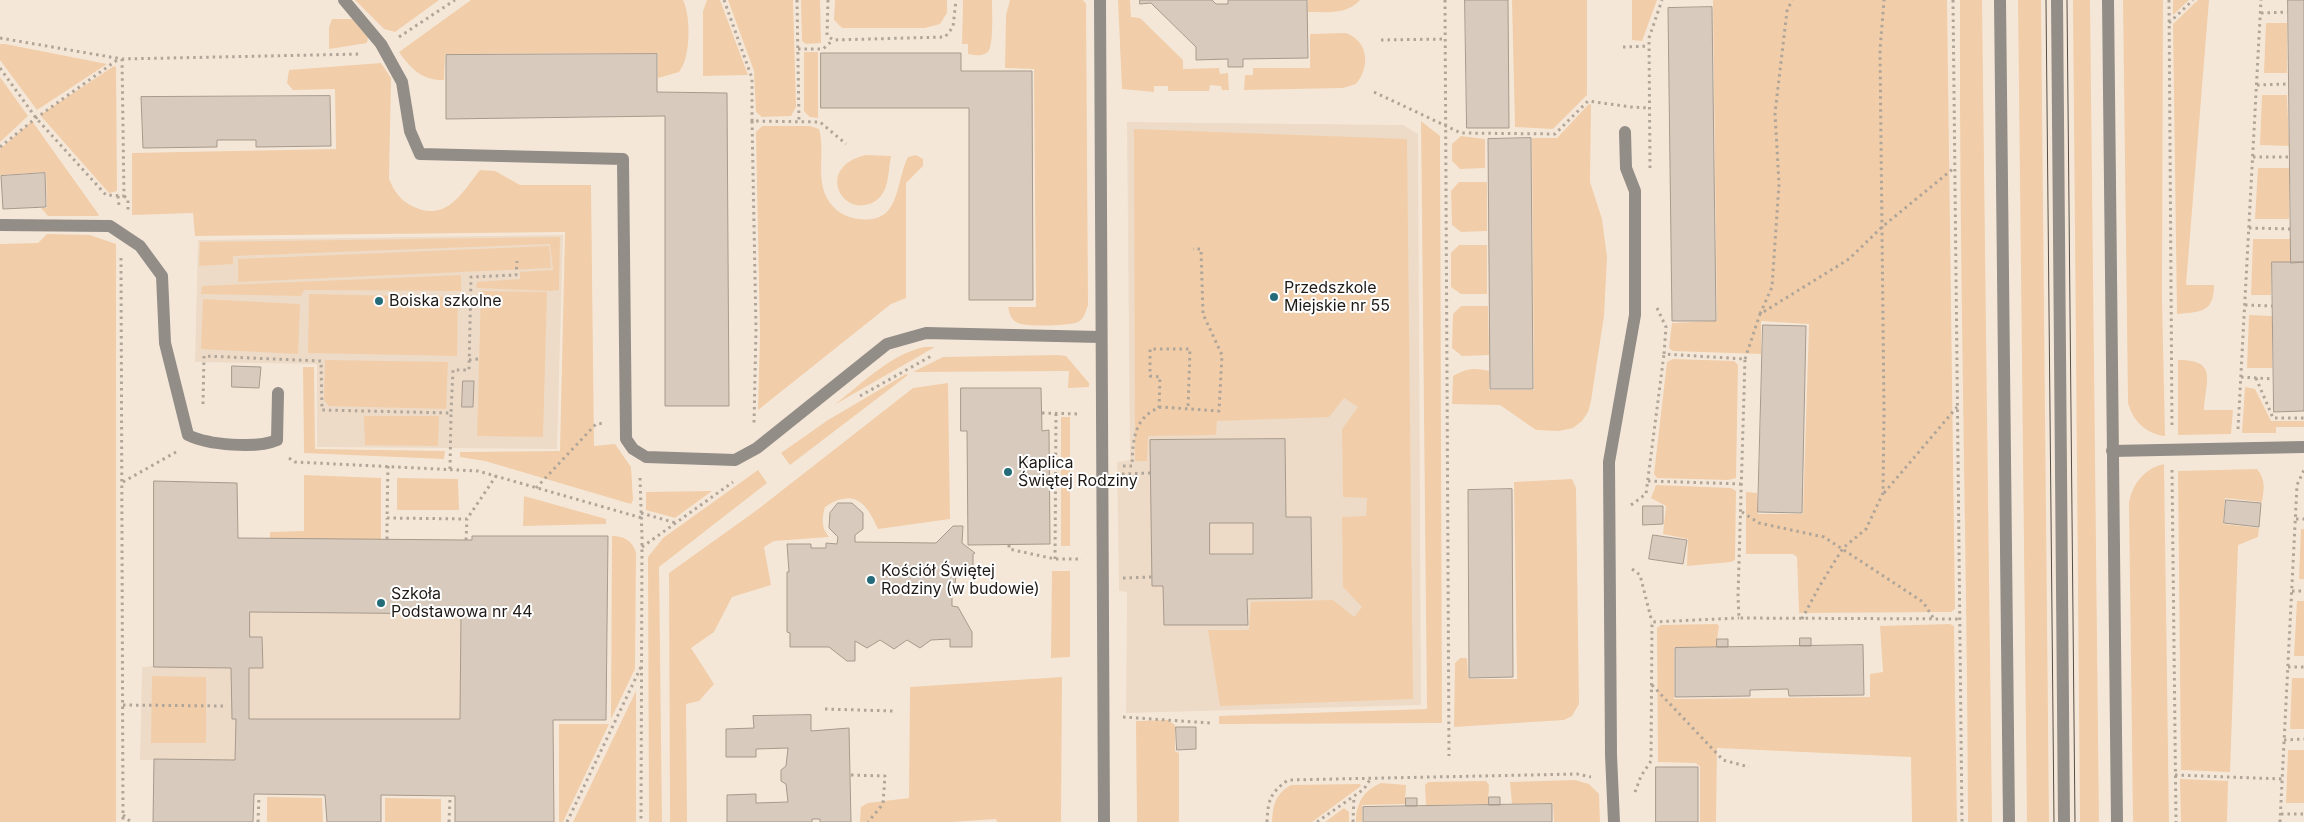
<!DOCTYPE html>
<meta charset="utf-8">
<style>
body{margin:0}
canvas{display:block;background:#f5e7d8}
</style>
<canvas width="2304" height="822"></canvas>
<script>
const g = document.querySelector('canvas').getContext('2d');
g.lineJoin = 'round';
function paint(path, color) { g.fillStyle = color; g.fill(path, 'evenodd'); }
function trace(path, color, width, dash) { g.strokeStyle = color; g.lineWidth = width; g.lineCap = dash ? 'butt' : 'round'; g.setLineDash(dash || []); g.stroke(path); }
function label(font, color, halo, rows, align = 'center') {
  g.font = font + ' Inter,sans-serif'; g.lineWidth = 4; g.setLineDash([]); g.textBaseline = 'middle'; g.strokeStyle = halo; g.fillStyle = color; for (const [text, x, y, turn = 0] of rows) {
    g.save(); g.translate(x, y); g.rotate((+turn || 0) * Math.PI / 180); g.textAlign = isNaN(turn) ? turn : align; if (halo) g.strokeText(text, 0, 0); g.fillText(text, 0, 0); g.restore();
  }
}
paint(new Path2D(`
 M1127,122l276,3 15,9 3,571 -295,8 1,-121 -8,-1 -2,-129 13,-2z
 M563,235l-6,214 -240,-2v-83l-122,-2 3,-122z
 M154,481l83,2 1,55 228,2 6,-1v-3h136l-2,184h-53l1,102h-99v-26l-74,-1v27h-54l-2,-27 -71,-1 -101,28 1,-62h-14l2,-93 12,-1z`), '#eedbc7');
paint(new Path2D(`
 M355,0h84l-44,32 -11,-3z
 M471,0h212c8,16 8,58 -4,72l-21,6v-25l-213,1 -1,26c-21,1 -33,-11 -45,-28z
 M707,0h13l28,75 -45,1v-65z
 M728,0h65l3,107 -5,9 -29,1 -6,-5 -2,-41z
 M801,0h19l1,43 -15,1 -4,-3z
 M835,0h112v13l-7,11 -15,4h-83l-8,-8z
 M963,0h29c0,10 2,45 -4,52 -6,5 -13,3 -20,2v-10h-6z
 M1010,0h73l3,4 2,301c-2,6 -4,14 -10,17 -7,4 -52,5 -60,1 -7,-3 -8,-8 -10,-16h28l-2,-238 -29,-1 1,-53z
 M1118,0h12l1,17 9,1 43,42v9l36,-1 1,6 8,-1 1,17h-7l-1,-4 -11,-1 -1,6h-41v-5h-14v6l-32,-3z
 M1308,0h52c-13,15 -34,12 -52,12z
 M1512,0h75v95l-34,34 -38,-2z
 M1632,0h25l-15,41 -10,-1z
 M1713,0h234l8,609 -4,3 -152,1 -2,-56 -4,-3h-47v-62l11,1 1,21h45l6,-190 -48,-3v33l-88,-3 -4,-3 3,-25 45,-2z
 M1960,0h22l10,822h-24c-1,-274 -9,-548 -8,-822z
 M2018,0h23l8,822h-22z
 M2073,0h17l9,822h-19z
 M2123,0h40l-1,298 3,138c-19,-2 -32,-15 -37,-33z
 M2173,0h16l-16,15z
 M2198,0h11l-23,285h28c0,28 -14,27 -37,29l-4,-290z
 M332,19h21l15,19 -1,5 -38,6v-22z
 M2266,23h21v50h-23z
 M1346,33c22,8 25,33 10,51l-13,4 -99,2 1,-15h8v-7h57v-34z
 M0,44h5l102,20 -70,46 -37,-50z
 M804,52h14v66l-8,-1 -6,-6z
 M381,63l10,15 -2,101c5,12 11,21 23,27 34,17 49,-12 68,-36l15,1 25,14h71l3,261 21,-2 16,23 2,33 -2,4 -146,-43 -25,-4v-5l100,-1 5,-219 -370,4 -2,-23 -61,2v-62l204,-4 -1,-60 -42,1 -6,-7 2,-13z
 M114,66l2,1 1,124 -8,2 -69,-78z
 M0,77l28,39 -28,26z
 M2262,95h25l2,51 -29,-1z
 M1591,104l-1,78 12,37 5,38 -3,59 -13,85 -3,11 -6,9 -9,7 -14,3 -23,-1 -36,-25 -48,-1 1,-28c12,-7 21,-9 36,-5v19h45l-2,-252h25l31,-33z
 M32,121l67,94 -1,1h-50l-7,-8h6l-1,-36 -46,3v-26z
 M1421,121l19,15 2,587 -223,1v-8l208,-7z
 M762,126h48l9,3c6,21 -2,44 6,65 5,12 15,21 28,24 49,10 41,-33 55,-61l8,-2 7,4v7l-17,17v115l-15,6 -133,106 2,-75 -4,-203z
 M1134,129l273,10 6,560 -193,7 -12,-76h41l2,-28 82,-2 21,17 8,-10 -19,-20 -1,-70 24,-1 1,-18 -24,-1 -1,-68 16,-22 -14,-9 -15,19 -112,4 -1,14 -68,1 -1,25h-12z
 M1461,136l24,3v29l-25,1 -8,-8v-17z
 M866,155l25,1c-2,10 -2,21 -5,30 -2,8 -8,14 -14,17 -32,14 -56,-37 -6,-48z
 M2258,168h31v51h-34z
 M1459,182h28v49l-26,1 -9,-7 -1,-34z
 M47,234l43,1 26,9v578h-116v-578l38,-1z
 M560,237l-1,53 -9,1 -74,-3 1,-6 43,-3v-7l33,-2 -3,-26 -317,12v8l-34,2 1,-24z
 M2253,239h37v23h-19v33h-20z
 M1459,245h28v49h-26l-10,-7v-34z
 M549,246l2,22 -313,14v-23z
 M461,275v16l-157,-1 -3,6 -100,-2 1,-8z
 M481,291l66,1 -4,145 -66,-1z
 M309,294l149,3 -1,59 -149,-3z
 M203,299l97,5 -2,50 -97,-5z
 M1461,306h27l1,49 -27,1 -10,-8 1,-34z
 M2249,315l23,1v52h-25z
 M924,347h11l-101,58c28,-21 55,-50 90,-58z
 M1058,355l8,1 23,27v4l-21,1 1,-17 -156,1 30,-15z
 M1673,359l61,2 4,4 -2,113 -8,2 -71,-2 -3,-4 13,-112z
 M325,360l123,2 -2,47 -117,-3 -5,-6z
 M2178,360c40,0 28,19 26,50h29l-2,24 -53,1z
 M303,367h11l1,82 130,2 -1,8 -140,-6z
 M906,374l2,1 -118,90 -9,-12 47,-33z
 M948,383l2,136 -72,10c-12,-27 -24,-41 -53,-22 -3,11 -4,21 4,30l-55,4 -10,6 7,38 -39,12 -18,35 -23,16 23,36 -15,17 -13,3 1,118h-17l-1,-249 88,-63 156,-122z
 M2245,387l10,2 16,32h33v6h-28v6h-34z
 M364,416h75l-1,30 -73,-1z
 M1061,417h9v129h-9z
 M2164,464l5,358h-36l-4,-319c3,-19 16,-35 35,-39z
 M2257,469c9,11 7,20 5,33l-37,-4 -2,26 36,4 -1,9 -20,8 -8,227 -49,-2 -3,-299z
 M758,470l9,13 -108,84 3,255h-13l-1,-265 15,-19z
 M304,475l77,3v61h-111v-7l34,-1z
 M397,478l61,1 1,31h-62z
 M1572,479l4,9 3,216 -7,12 -8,4 -110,7 1,-64 5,-5h7l1,21h49l-3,-197z
 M1656,485l75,3 5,3 -1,69 -4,2 -44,4 1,-27 -25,-5 3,-28 -15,-8z
 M712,491l-37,27 -29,-8v-18z
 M524,496l82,23v5l-83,2z
 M2301,529h3v50h-5z
 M612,536c12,0 21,5 24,17l-1,116 -24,50z
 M1052,571h18v86l-19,1z
 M2297,601h7v55h-10z
 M1717,624l2,2 -3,21h-42v52l196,-2v-23l13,-2 -3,-46 70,-2 4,2 3,196h-45l-1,-65 -194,-9 -1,74h-16v-55l-4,-4 -38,-1 -1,-134 4,-3z
 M152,676l54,1v66h-55z
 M1062,677l-1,145h-64l-1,-3 -44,3h-92l1,-15 7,-4 41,-5 1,-111z
 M2292,678h12v51h-14z
 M636,691v131h-63z
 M1168,720l7,5v26l4,2v69h-42l-1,-101z
 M559,724h50l-46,98h-4z
 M2288,750h16v53h-18z
 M2180,779l48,2 -1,41h-46z
 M1575,780l14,4 10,10 1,28h-46l-1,-19 -41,1 -2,-22z
 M1486,781l3,4 -1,19 -62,1 -1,-20 3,-3z
 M1381,783l25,2 -1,19 -43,1v17h-6c0,-19 7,-31 25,-39z
 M1360,784l1,2 -49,36h-40c1,-17 3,-28 19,-37z
 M267,797l55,1 1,24h-56z
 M385,798l56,1v23h-56z
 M1344,808l5,4v10h-24z`), '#f1cea9');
const building = new Path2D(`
 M1140,0h72l4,4h12v-4h79l1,58 -65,1v8h-15v-8l-32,1v-13l-45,-44 -11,1z
 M1465,0h43l1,128h-42z
 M2288,0h16v262l-13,1z
 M1712,7l4,314h-44l-4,-313z
 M821,53h140v18h71l1,229h-64v-192h-148z
 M657,54v38l70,1 2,313h-64v-290l-219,3v-64z
 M330,96l1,50 -75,1v-7h-39v7l-74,1 -2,-51z
 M1531,138l2,251h-43l-2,-250z
 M45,173l1,34 -43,2 -2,-33z
 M2272,262h32v149l-30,1z
 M1763,325l43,1 -4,187 -44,-1z
 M232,366l29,1 -2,21 -27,-1z
 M463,381h11l-1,26h-11z
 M961,388h80l1,43 7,-1 1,114 -82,1 -1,-114h-6z
 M1285,439l1,78h25l1,81 -65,1 1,26h-84l-1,-39h-11l-2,-146zM1210,523h43v31h-43z
 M154,481l83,2 1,55 228,2h6v-4h136l-2,184h-53l1,102h-99v-26l-74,-1v27h-54l-2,-27 -71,-1 -1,28h-100l1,-63 81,1 1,-41h-4l-1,-51 -77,-1zM250,612l211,2 -1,105h-211v-51h14l-1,-31h-12z
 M1512,489l1,188 -44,1 -1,-188z
 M2226,500l35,3 -2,24 -35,-4z
 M838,503h14l11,10v16l-8,6v7l81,1 17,-17h10l-1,17 13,10 -2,1v13l-8,9h-9l-1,7 -3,1v22l6,1 14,25v15h-22v-8l-19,1 -11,8 -13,-8 -13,9 -14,-9 -13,8 -12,-7v20h-8l-18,-14h-39v-14l-3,-1v-60h2l-2,-28h24v4h15v-5l11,1 1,-7 -9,-9 1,-15z
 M1643,506h20v18l-20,1z
 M1653,535l34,5 -4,24 -34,-5z
 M1800,638h11v8h-11z
 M1717,639h11v8h-11z
 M1863,645l1,50 -75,1 -1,-7 -38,1v6l-75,1v-49z
 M811,715v16l38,-3 2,94h-31v-3h-8v3h-85v-27l29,-1v9l32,-1 -2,-18 -5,-3v-11l5,-4 2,-18 -32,1v8h-30v-28l28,-1 -1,-12z
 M1176,727h20v22l-19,1z
 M1656,767h42v55h-42z
 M1489,797h11v8h-11z
 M1406,798h11v8h-11z
 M1552,804v18h-189v-15z`);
paint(building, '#d8cabc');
trace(building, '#a79a8c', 1);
trace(new Path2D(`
 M724,0l28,78v43l68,1 26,22
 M797,0l2,122
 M828,0l-1,35 6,5 112,-3 8,-10 3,-27
 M1445,0l4,756
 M1953,0l9,822
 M2169,0l3,429
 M2261,13l27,-1
 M2169,23l24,-23
 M399,37l56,-37
 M0,38l122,21 240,-5
 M1381,40l64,-1
 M1623,47l26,-1
 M798,49h25l10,-9
 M0,68l36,50 70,77 18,1 -2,-137
 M2257,85l31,-1
 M1374,92l87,41 94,1 33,-33 43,6 18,1
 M752,121l4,208 -2,94
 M0,147l36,-29 84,-60
 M2253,157h37
 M1650,168l-1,-130 13,-38
 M118,196l1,10
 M124,196l4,3v14
 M2249,228l42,1
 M121,258l2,564
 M2245,305l27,1
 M1657,308l9,19 -2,27 81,5 -7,237 1,22 221,1
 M1760,314l12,-27 7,-103 -4,-71 12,-102 5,-11
 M1745,359l15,-45 89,-55 33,-32 72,-59
 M469,360l10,-1
 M2241,377l32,2
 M2256,378l17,40h31
 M860,396l73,-41
 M203,404l1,-48 117,5 1,49 129,3 2,-43h16l2,-93 45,-2 1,-14
 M1159,408l1,-31 -10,-1v-27h40l-2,60
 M1042,413l39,1
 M2238,429l23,-429
 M289,458l6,4 183,9 164,47
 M388,466l-1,52 80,1 29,-43
 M1123,466h9c1,-25 1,-49 29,-59l58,4 3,-56 -19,-41 -2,-65h-8
 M450,469l1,-56
 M2172,470l4,352
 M1122,474l29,-1
 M640,478l2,59 -1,285
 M1648,481l94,3
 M123,482l53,-30
 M536,488l60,-64 9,-1
 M1884,493l73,-86
 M1631,505l15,-11 18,-140
 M1742,512l17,11 65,14 99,65 11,17
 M641,513l35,10
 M2296,519h8
 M387,539v-21
 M466,540l1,-21
 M1009,545v4l46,10h27
 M642,547l91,-65
 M1055,559l1,-146
 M1632,569l8,6 12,47
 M1123,578l29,-1
 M2292,591h12
 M1802,619l17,-32 24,-39 23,-19 17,-36 1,-82 -4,-361 4,-50
 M2288,667h16
 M1652,685l71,75 26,7
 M123,705l103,1
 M825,709l68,2
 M1123,717l87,6
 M2284,740l20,-1
 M851,775l34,1 -2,28 -15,18
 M2175,775l108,4
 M1635,792l6,-16 10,-15 1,-139 87,-4
 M2281,814h23
 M123,815l8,7
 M258,822l1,-26
 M449,822l1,-24
 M567,822l74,-155
 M1267,822c1,-22 3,-29 21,-42l289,-6 14,3
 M1317,822l47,-33 7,-11
 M1353,822l1,-26
 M2280,822l17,-337 7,-15`), '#b0a599', 3, [2.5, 4]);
trace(new Path2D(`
 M2057,0l7,822
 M0,225l110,1 30,20 22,30 3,67 23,92c20,10 69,14 89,5l1,-47
 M2112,451l192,-4`), '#938d88', 12);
trace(new Path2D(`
 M344,0l37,44 21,38 8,49 10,23 203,5 3,280 7,10 13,8 89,3 22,-12 130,-104 39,-11 174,4
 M1100,0l4,822
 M1614,822l-3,-67 -2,-293 26,-147v-124l-9,-23 -1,-36`), '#938d88', 12);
trace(new Path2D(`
 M2000,0l9,822
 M2108,0l9,822`), '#938d88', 12);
trace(new Path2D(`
 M2046,0l8,822
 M2067,0l8,822`), '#564f47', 1);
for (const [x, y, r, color] of [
 [1274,297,5,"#246c79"],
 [379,301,5,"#246c79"],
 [1008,472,5,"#246c79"],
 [871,580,5,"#246c79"],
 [381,603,5,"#246c79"]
]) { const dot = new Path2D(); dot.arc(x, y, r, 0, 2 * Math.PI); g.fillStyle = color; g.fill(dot); trace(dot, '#fff', 2); }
label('16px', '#1f1a15', '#fff', [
 ["Przedszkole",1284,288],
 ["Miejskie nr 55",1284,306],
 ["Boiska szkolne",389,301],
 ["Kaplica",1018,463],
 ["Świętej Rodziny",1018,481],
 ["Kościół Świętej",881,571],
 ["Rodziny (w budowie)",881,589],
 ["Szkoła",391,594],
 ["Podstawowa nr 44",391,612]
], 'left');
</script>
